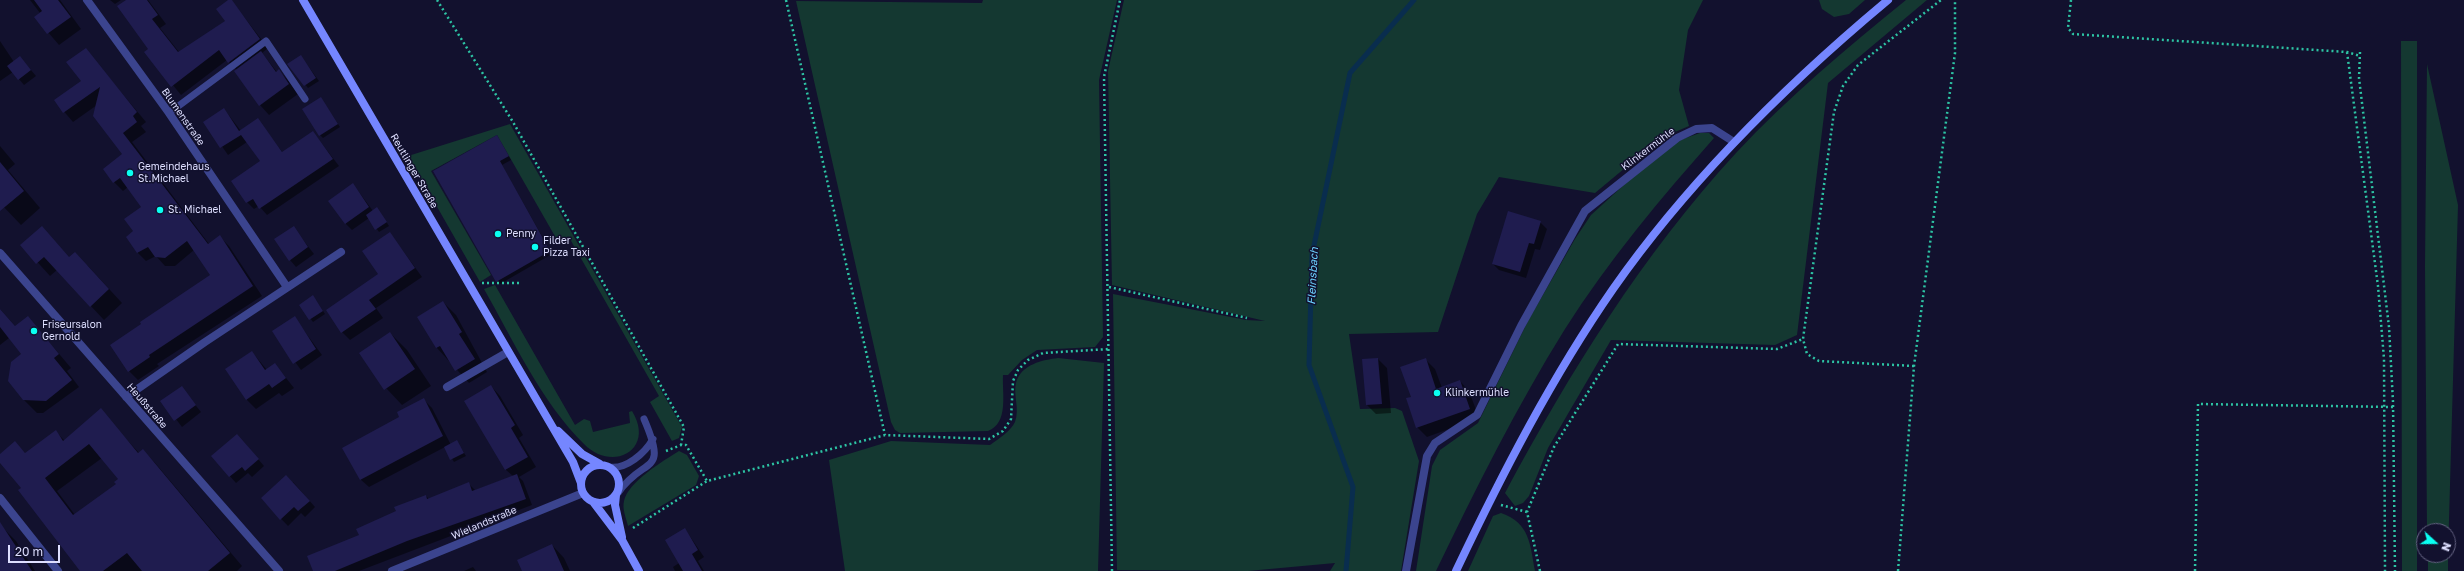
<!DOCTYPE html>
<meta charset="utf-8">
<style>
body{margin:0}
#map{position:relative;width:2464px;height:571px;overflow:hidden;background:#12112e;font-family:"Golos Text",sans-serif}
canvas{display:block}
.north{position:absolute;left:2416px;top:523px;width:40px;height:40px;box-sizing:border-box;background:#12112e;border:1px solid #646382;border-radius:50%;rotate:111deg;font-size:11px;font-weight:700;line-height:16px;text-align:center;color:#dedfff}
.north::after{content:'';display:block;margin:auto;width:14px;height:18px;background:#0afff2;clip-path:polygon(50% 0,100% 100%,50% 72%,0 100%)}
.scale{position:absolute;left:8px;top:545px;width:52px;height:18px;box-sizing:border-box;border:2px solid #dedfff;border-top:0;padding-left:5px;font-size:12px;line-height:14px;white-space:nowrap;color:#dedfff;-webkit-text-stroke:3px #12112e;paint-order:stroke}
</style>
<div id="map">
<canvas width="2464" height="571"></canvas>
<div class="north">N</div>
<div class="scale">20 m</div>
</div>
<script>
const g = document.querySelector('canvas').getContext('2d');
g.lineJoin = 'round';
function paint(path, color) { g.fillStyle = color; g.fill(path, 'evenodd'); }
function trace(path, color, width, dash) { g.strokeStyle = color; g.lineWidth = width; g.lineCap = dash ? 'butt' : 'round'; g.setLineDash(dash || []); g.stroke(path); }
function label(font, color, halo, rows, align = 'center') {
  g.font = font + ' "Golos Text",sans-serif'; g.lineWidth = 3; g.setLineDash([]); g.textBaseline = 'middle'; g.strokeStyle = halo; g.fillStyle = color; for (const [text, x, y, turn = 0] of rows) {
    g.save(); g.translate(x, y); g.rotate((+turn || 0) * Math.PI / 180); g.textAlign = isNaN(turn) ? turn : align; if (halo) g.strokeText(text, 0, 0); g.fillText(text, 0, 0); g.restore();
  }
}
paint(new Path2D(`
 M983,0h134l-18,80 4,257 -8,10 -58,3 -15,10 -14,15h-5c-1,19 6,48 -15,56l-88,2 -5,-3 -4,-8 -95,-421 186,2z
 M1124,0h579l-15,30 -9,60 10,36 -28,12 -66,55 -96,-16 -22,37 -39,118 -89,2 11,75 35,-1 7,3 17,50 -18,110h-71l5,-8 -87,8 -131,-1 -4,-276 133,26 19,1 -153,-36 -4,-214z
 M1819,0h46l-16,14 -15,3 -12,-8z
 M1906,0h21l-99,83 -31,252 -22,10 -164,-5 -63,108 -19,48 -6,7 -8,3 -10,-13c65,-121 137,-238 231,-340 52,-56 111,-105 170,-153z
 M2401,41h16v530h-15z
 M2427,64l31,141 -10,350v-24h-21l-2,-265z
 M510,124l172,303 -3,11 -7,3 -22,-39 9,-6 -89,-157 -10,6 -63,-110 -66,36 60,104 -11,7 -72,-126z
 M1700,133h9l5,5c-53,60 -106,123 -149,191 -48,77 -89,159 -129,242h-20l16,-105 8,-16 38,-27 50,-102 47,-82 16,-24 70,-64 19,-11z
 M495,285l80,140 9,-6 6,2 3,11 37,-9 -1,-11 3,-1c24,39 -20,62 -48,33 -42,-41 -71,-104 -100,-155z
 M1058,358l46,5 -6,208h-253l-16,-111 62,-19 99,4c8,-6 21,-14 25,-23 5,-13 -2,-27 1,-39 5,-19 27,-23 42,-25z
 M679,451l8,4 12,21 -3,9 -68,41c-2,-8 -6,-17 -4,-25 4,-19 39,-40 55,-50z
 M1501,513c29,10 29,31 34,58h-67l25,-55z
 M2428,555h20v16h-20z`), '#143831');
paint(new Path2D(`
 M30,0h30l21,29 -22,16 -24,-28 5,-4z
 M110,0h11l-6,4z
 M127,0h21l18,24 -6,4 19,24 47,-31 5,-21 37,48 -6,5 15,19 2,-1 9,9 10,14 -29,21 -9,-10 -23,-35 -10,-10 -46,35 -35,-43 3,-3z
 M0,41l14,21 6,-5 16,19 -12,9 -11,-13 -13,9z
 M85,49l61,73 -5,4 5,6 -14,10 77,102 11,-7 9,9 33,50 -105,68 2,2 -21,14 -9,-9 82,-96 -17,-25 -19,16h-10l-9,-10 -10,5 -9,-9 -3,-21 8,-24 -14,-20 -5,4 -9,-9 10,-28 -27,-49 -24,17 -18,-21 27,-19z
 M303,59l16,22 -11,7 -19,-24z
 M323,101l17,26 -17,11 -3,-3z
 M224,109l17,22 17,-11 25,33 30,-21 26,34 -72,49 -8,-9 -5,3 -7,-7 14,-40 -14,-20 -19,13 -23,-33z
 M497,136l14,24 -9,5 50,89 -52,30 -3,-3z
 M0,146l15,18 -7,6 32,38 -19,17 -21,-22z
 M353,184l20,27 4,-2 3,3 9,14 -10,6 -10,-14 -17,12 -6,-6 -16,-23z
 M1540,222l7,7 -7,21 -5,-1 -9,29 -27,-8 -6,-6z
 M293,227l21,27 -18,13 -6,-7z
 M390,233l32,44 -46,31 7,10 -33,22 -8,-8 38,-58z
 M22,245l48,13 18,8 34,37 -18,17 -47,-50 -7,6z
 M316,300l9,14 -12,8 -13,-17z
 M443,302l13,13 31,57 -18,11 -32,-35z
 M0,309l16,18 12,-10 43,51 -4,3 12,16 -36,26h-6l-13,-13 -2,-45 -13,-17 -9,7z
 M294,317l28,38 -21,15 -28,-38z
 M390,333l17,17 24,36 -29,19 -16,-17z
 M252,352l15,18 8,-6 19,24 -12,8 -3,-3 -23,16 -9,-9 -21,-30z
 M1378,359l9,9 4,45 -15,1 -9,-9z
 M1425,359l10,10 7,19 18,-7 9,10 10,27 -52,19 -10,-10 -5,-30z
 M491,386l9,10 23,39 -4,3 17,29 -17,10 4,4 9,24 -173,66h-45l46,-35 66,-40 3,3 39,-16 7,7 38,-14 -7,-6 -40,-69z
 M181,387l20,25 -19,15 -20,-26z
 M424,400l8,8 19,37 6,-3 9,14 -12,6 -9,-15 -76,40 -9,-8 41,-62z
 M100,410l39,43 4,-3 13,14 86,102 -5,5h-156l-59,-83 -22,-27v-6l15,-12 11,11 30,-22 9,9zM102,458l18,21 -3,5 -42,31 -18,-24z
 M243,441l21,25 -12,11 -4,-4 -12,10 -24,-27z
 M293,482l22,25 -10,10 -4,-4 -13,13 -26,-27z
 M4,529l12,12 19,30h-35v-39z
 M685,529l19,28 -6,4 6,10h-29l-2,-4 6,-4z
 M552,545l12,13 6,13h-47z
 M473,567l3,4h-12z`), '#0007');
trace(new Path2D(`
 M1346,571l7,-84 -44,-122 3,-110 38,-182 64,-73`), '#092d4e', 5);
paint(new Path2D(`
 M34,0h24l13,17 -24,17 -13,-17 8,-6z
 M126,0h21l11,15 -6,4 26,33 47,-31 -9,-12 12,-9h4l28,39 -32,24 -9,-13 -48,37 -27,-35 4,-3 -31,-43z
 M86,48l51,64 -4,4 4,6 -14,11 85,111 12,-9 33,51 -104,69 1,2 -22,15 -18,-27 31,-21 -1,-2 70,-47 -23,-34 -22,17 -10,-1 -7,-10 -11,6 -11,-16 7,-6 -9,-12 17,-12 -21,-29 -7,5 -10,-14 19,-15 -29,-38 7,-29 -37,26 -9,-13 27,-19 -15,-19z
 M261,51l15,21 3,-3 10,15 -30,22 -25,-35z
 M301,55l15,23 -12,8 -17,-22z
 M20,56l11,14 -13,10 -11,-14z
 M321,97l17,27 -19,12 -17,-27z
 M224,108l15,23 19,-13 24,34 31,-21 20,28 -74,50 -6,-10 -7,4 -15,-22 29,-20 -19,-26 -21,13 -17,-26z
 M497,135l12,21 -9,5 50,90 -54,31 -63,-111z
 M0,162l24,29 -24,20z
 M353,183l16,24 -24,17 -17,-23z
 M377,207l10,15 -12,8 -9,-15z
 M1508,211l33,10 -7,23 -5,-1 -9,29 -28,-8z
 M42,226l27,31 6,-5 34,37 -19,18 -46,-50 -8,7 -16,-19z
 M294,226l14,21 -19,14 -15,-22z
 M390,232l25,36 -46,32 7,9 -35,24 -15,-23 52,-36 -16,-23z
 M313,295l10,16 -14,9 -10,-15z
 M443,301l19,31 -3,2 16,25 -20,12 -15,-25 -4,2 -19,-31z
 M0,309l15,17 13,-10 31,38 -5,4 18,22 -26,21 -23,-1 -15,-19 3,-19 10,-8 -21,-27z
 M295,316l21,33 -23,15 -21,-33z
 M390,332l25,37 -31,21 -25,-37z
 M252,351l13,19 10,-7 11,15 -14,10 -3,-4 -23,16 -21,-31z
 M1378,358l4,46 -16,1 -4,-46z
 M1426,358l10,31 24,-9 10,29 -54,19 -10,-30 5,-1 -11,-30z
 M491,385l24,40 -4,3 17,29 -23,13 -41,-69z
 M182,386l14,19 -22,16 -14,-20z
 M424,398l19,38 -83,44 -18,-32 57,-31 -2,-5z
 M101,408l37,45 5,-4 87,104 -22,18h-66l-15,-18 -24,18h-23l-62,-81 3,-2 -21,-25v-9l15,-13 10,12 31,-23 7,11zM89,444l29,35 -4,3 2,2 -43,31 -28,-37z
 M237,434l22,25 -14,12 -3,-4 -13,10 -18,-21z
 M457,440l7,13 -14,7 -6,-13z
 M517,474l9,25 -119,42 -72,30h-22l-6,-15 52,-21 -3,-6 40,-18 -2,-4 32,-12 1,4 42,-17 3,9z
 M286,475l24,26 -12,10 -4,-4 -14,13 -19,-22z
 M0,522l32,49h-32z
 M685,528l13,22 -6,4 10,17h-19l-18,-31z
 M552,544l12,27h-42l-5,-11z`), '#1f1c4f');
trace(new Path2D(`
 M437,0l76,122 171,305 -3,18
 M786,0l99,435
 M2071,0l-3,28 5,6 274,18 13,4
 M2347,52l31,234 6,73 1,212
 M2360,52l-1,26 30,249 4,75 2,169
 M482,283h37
 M1109,287l138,31
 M1914,366l-95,-5 -12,-7 -4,-15 31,-227 9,-26 15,-21 83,-65
 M666,451l15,-6h5l21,36 178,-46 104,4 14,-8 8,-12 2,-38 5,-11 10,-10 15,-7 66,-4
 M1501,505l26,7
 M633,528l74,-47
 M1112,571l-8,-494 16,-77
 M1540,571l-13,-59 27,-65 64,-103 159,5 26,-10
 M1898,571l16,-205 41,-313v-53
 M2195,571l3,-167 195,3`), '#2dc4a4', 2.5, [2, 3]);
trace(new Path2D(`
 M169,113l97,-72 39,58
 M609,467c17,3 36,-14 44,-28
 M618,493c26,-38 51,-16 26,-74`), '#3b448e', 7);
trace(new Path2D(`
 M87,0l82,113 118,174
 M0,253l279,318
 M447,387l61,-35
 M126,397l79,-55 136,-90
 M0,498l58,73
 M392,571l191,-78
 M1406,571l21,-115 8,-13 42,-28 44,-89 64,-115 92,-73 19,-9 16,-1 22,14`), '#3b448e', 8);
trace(new Path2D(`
 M303,0l270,462 8,21
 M558,431l24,23 18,10
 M581 484a19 19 0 1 1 38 0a19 19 0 1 1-38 0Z
 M616,495l-1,10 7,32
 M594,503l28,37 17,31
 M1456,571c46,-97 96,-194 157,-282 77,-110 173,-204 275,-289`), '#7586ff', 8);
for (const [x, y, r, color] of [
 [130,173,4,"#0afff2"],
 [160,210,4,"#0afff2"],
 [498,234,4,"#0afff2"],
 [535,247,4,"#0afff2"],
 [34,331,4,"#0afff2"],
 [1437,393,4,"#0afff2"]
]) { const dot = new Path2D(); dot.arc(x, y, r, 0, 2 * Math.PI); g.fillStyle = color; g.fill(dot); trace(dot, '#12112e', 1.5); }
label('10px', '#dedfff', '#12112e', [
 ["Blumenstraße",183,117,55],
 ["Klinkermühle",1648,149,-37],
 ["Reutlinger Straße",414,171,60],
 ["Heußstraße",147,406,49],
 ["Wielandstraße",484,523,-23]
]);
label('10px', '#dedfff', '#12112e', [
 ["Gemeindehaus",138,167],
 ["St.Michael",138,179],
 ["St. Michael",168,210],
 ["Penny",506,234],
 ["Filder",543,241],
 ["Pizza Taxi",543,253],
 ["Friseursalon",42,325],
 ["Gernold",42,337],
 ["Klinkermühle",1445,393]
], 'left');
label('italic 11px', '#6cd1ff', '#12112e', [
 ["Fleinsbach",1313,276,-87]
]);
</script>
